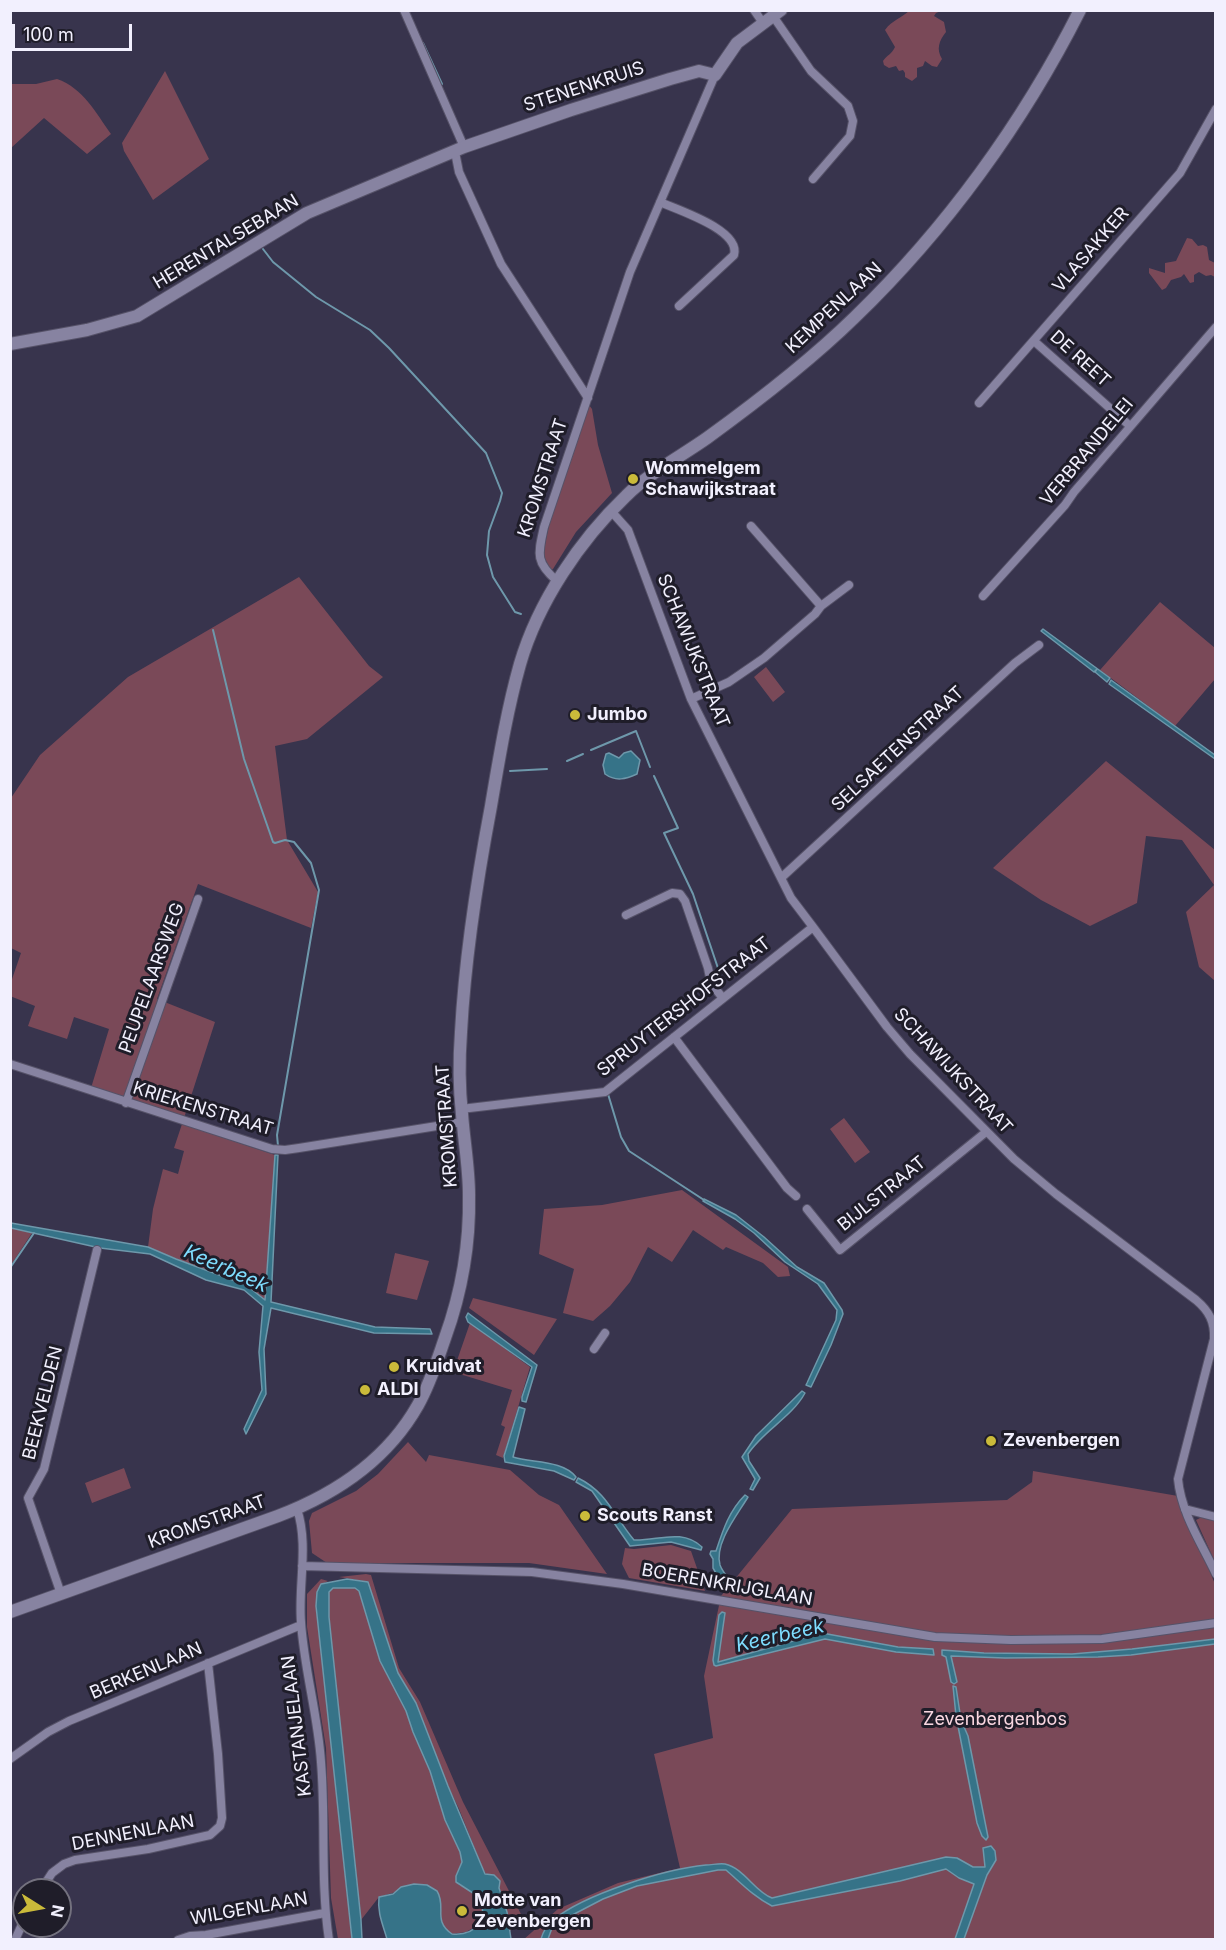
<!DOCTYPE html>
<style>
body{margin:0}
#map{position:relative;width:1226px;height:1950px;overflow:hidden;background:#38344d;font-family:Inter,sans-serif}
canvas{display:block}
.frame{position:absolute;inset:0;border:12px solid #f2f0fe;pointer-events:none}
.north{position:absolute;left:12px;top:1878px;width:60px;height:60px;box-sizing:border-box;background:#1f1d29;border:2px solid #73717e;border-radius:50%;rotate:101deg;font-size:16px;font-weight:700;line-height:24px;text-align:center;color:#f2f0fe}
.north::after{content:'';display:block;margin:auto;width:21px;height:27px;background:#caba3a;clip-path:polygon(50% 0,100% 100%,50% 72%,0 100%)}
.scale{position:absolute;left:12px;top:24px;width:120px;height:27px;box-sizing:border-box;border:3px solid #f2f0fe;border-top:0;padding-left:8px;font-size:18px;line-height:21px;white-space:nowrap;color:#f2f0fe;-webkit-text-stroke:4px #1f1d29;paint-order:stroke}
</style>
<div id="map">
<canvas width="1226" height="1950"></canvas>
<div class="frame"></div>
<div class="north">N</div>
<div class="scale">100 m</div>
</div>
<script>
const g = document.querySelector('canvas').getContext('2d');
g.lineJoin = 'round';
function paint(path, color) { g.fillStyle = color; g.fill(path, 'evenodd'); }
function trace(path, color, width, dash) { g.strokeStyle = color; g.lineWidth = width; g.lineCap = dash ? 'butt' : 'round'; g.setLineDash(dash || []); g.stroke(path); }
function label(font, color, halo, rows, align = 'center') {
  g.font = font + ' Inter,sans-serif'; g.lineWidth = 6; g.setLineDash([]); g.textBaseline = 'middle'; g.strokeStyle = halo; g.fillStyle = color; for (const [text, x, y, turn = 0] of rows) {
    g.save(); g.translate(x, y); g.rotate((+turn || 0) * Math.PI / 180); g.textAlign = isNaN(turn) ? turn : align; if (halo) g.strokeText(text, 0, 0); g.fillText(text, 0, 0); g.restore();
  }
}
paint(new Path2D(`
 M910,10l31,1 -5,2 -2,3 10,6 2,10c-7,9 -10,17 -4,27l-5,8 -5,-1 -7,-5 -2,5 -6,2v9l-5,4 -7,-4v-4l-2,-3 -4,1 -3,-5 -7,2 -5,-3 -1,-4c4,-6 9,-7 12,-14l-10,-17c7,-10 17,-12 25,-20z
 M165,71l44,88 -56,41 -29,-49 -2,-8z
 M57,79c26,9 39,34 54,55l-24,20 -43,-36 -33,30 -1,-49 2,-2 -1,-13h25z
 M1187,238l5,1 6,7 5,-1 4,2 2,13 6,3v14l-4,-2 -5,1 -7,-4 -5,3v7l-4,1 -6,-9 -3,3 -10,3 -5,8 -4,2 -13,-17v-5l16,5v-10l11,-2z
 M589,405l3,4 6,36 14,48 -36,39 -23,37h-3l-7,-15 6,-29z
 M299,577l70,89 14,11 -76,62 -32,7 12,94 31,52 -7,36 -113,-44 -41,115 58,23 -31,96 -93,-30 18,-59 -35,-12 -7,22 -39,-13 7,-20 -25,-10 1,-14 10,-29 -10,-5v-150l29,-43 88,-78z
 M1160,602l55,46v31l-40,47 -75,-56z
 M766,667l19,25 -12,10 -19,-25z
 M1106,761l109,89v131l-16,-14 -13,-55 28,-27 -32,-45 -36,-4 -9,67 -47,23 -49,-26 -48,-32z
 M844,1118l26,34 -15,11 -25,-34z
 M182,1124l93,31 -10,146 -19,-16 -70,-26 -28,-12 5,-38 10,-40 15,5 6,-23 -10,-3z
 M682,1190l106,77 2,9 -12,1 -15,-14 -37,-16 -3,3 -30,-20 -21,32 -24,-15 -18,35 -20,24 -17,15 -30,-8 11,-44 -35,-15 5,-45 58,-4z
 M11,1228l21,5 -21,32z
 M395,1253l34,8 -12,39 -31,-7z
 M473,1298l84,21 -23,36 -65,-47z
 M470,1323l60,44 -27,91 -7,-3 9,-28 -4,-2 11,-35 -59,-18z
 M408,1442l18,20 3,-7 81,15 29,25 20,10 48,69 -78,-11h-202l-15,-10 -3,-32 3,-8 44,-22 22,-17z
 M124,1468l7,20 -39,15 -7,-20z
 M1033,1471l145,25 37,88v355l-692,1 35,-31 60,-26 62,-15 -26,-114 59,-16 -9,-62 17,-80 71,-87 215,-9 25,-18z
 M1202,1517l13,3v42l-19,-42z
 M671,1545l20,6 14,40 -76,-13 -7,-14 3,-16 9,1z
 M366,1574l5,1 28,93 21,34 43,100 60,116 -14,14 -5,-33 -10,-24 -8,-1 -3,-5 -24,-60 -11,-23 -32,-83 -18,-30 -30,-91 -29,-5z
 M321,1579l7,2c-11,5 -11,13 -12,25l36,333h-14l-7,-41 -5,-150 -19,-121v-33z
 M333,1588h22l4,3 21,70 26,50 7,21 17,39 15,49 15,32 2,10 -6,14 3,9c18,7 29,20 21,39l-14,8 -14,2c-25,-16 4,-40 -30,-50l-43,13 -18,23 -32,-303v-25z`), '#7a4958');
const water = new Path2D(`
 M1043,629l67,49 -3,4 -12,-10 2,-3 -3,3 -53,-41z
 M1111,680l104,75v4l-106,-75z
 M631,751l9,9 -3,14c-11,5 -21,8 -32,0l-2,-9 3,-11 3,-1 10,5 5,-5z
 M275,1155h3l-7,147 104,25 55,2 2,5 -58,-1 -103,-25 -7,41 2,45 -20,40 -2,-5 18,-39 -3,-38 4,-46 -19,-16 -38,-10 -56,-26 -50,-6 -89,-20v-5l137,24 28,12 70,26 19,15z
 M704,1199l32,16 28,22 33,30 27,16 18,27 1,4 -12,31 -20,42 -5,-2 1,-2 29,-63 1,-10 -19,-26 -33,-22 -31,-29 -19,-14 -32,-18z
 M468,1313l69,52 -11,37 -4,-1v-4l10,-30 -64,-45 -2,-5z
 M802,1391l3,2c-13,24 -42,38 -57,61l1,7 11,17 -7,12 -3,-1 5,-10 -13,-22 14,-21z
 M519,1407l6,2 -12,48c19,6 50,3 63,20l-2,3 -20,-9 -49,-9 -1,-6z
 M578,1478c29,14 36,38 56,62 24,1 47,-12 68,7l-1,3 -30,-8 -41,4 -38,-55 -16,-9z
 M745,1495l3,2c-10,17 -34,46 -28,68 2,6 7,11 10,16l-2,7 -4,-1 -11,-19v-9l-3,-5 1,-3h5c7,-21 13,-40 29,-56z
 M347,1579l21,3 30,91 18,30 32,83 37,88 9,1 6,6 -1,7 8,24 4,27h-124c-4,-14 -10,-27 -8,-42l14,-3 8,-7 13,-3 13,1 10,6c10,16 -5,29 15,43 24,2 37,-15 27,-37l-23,-15v-6l6,-14 -2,-10 -15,-32 -15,-49 -17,-39 -7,-21 -26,-50 -21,-70 -4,-3h-22l-4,4v25l32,303 1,19h-10l-36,-333 1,-14 4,-8z
 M722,1612l3,1 -7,49 104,-29 76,14 35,2 1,6 -38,-3 -71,-13 -109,27 -2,-1 -1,-5 6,-45z
 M1215,1639v5l-84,11 -33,2 -93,1 -54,-2 6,26 -3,2 -3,-2 -5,-25 -4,-2v-5l42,3 88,1 60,-5z
 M953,1686l3,1 5,33 7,16 20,101 -2,3 -4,-4 -5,-13 -21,-107z
 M991,1846l4,5 1,9 -9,15 -23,64h-9l19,-55 -15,-6 -13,-9 -46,12 -128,25c-18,-9 -31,-23 -46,-36h-8l-81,16 -34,13 -46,24 -5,5 -4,11h-7c2,-7 6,-14 12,-19 32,-26 112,-51 153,-55 6,0 13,-2 19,-1 19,4 30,28 47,34l174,-41 11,1 16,9h12l-2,-19z`);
paint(water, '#367388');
trace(water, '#6e98ab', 1.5);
trace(new Path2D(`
 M423,43l19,41
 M263,249l10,13 43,35 54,33 19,18 97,105 16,40 -2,8 -11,30 -2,24 6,22 22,35 6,2
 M213,630l31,129 29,83 2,1 10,-3 9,2 17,21 8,27 -42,245 1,11
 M591,750l45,-19 14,36
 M567,761l16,-7
 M510,771l37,-2
 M654,776l24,52 -14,5 29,61 29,86
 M608,1094l13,43 8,14 75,49
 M10,1268l24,-35`), '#6e98ab', 2);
const street = new Path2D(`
 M404,10l60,137
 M754,10l9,13
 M773,16l38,55 37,35 5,15 -3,15 -37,43
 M455,152l4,20 42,92 87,134
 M660,202c18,8 81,28 74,53l-55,51
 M1034,341l96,85
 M979,403l201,-230 36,-64
 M611,511l17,19 63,169 100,199 22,29 74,100 23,27 104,105 42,35 140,106c13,11 19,22 18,39l-36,140c3,34 24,65 38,95
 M751,526l70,80
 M557,581c-22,-19 -19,-27 -13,-54l86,-255 85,-197
 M983,596l82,-91 9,-13 142,-165
 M691,699l38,-17 35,-24 51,-44 6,-8 28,-21
 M781,878l234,-215 24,-18
 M626,915l46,-22 8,1 5,7 23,67c2,13 6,20 15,30
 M674,1037l113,151 9,8
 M10,1064l262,85 13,1 14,-2 163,-26
 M126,1103l72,-204
 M461,1109l144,-17 208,-165
 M807,1209l33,41 146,-118
 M594,1349l11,-16
 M297,1509c12,36 1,76 4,113 3,47 17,93 20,140 5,59 -1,118 8,178
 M1185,1509l31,8
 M302,1566l230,6 91,12 312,53 76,3 91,-1 114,-16
 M61,1594l-33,-96 16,-29 53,-219
 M10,1759l38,-27 21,-11 232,-96
 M41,1890l11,-17 12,-9 11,-4 73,-11 62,-14 10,-9 2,-8 -4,-64 -10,-91
 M15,1940l9,-20
 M178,1940l12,-4 16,-1 119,-22`);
const secondary = new Path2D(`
 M10,344l77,-14 50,-14 170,-103 157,-66 107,-37 99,-31 29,-8 16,4 22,-32 44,-33
 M10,1612l268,-96c58,-22 109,-56 140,-111 12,-21 19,-44 27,-67 17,-47 25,-93 24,-143 0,-27 -5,-54 -7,-81 -3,-27 -3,-55 -1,-82 4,-75 16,-152 30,-226 8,-47 16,-96 29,-142 18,-62 60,-124 106,-168 23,-23 54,-39 81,-58 51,-37 103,-77 148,-121 91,-88 168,-194 225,-307`);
trace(street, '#565268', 10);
trace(secondary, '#565268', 14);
trace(street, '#8783a1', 8);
trace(secondary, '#8783a1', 12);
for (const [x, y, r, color] of [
 [633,479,6,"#caba3a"],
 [575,715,6,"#caba3a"],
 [394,1367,6,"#caba3a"],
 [365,1390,6,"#caba3a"],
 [991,1441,6,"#caba3a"],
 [585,1516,6,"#caba3a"],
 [462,1911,6,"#caba3a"]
]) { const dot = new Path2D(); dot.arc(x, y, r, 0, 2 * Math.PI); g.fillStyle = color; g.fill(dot); trace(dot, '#1f1d29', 2); }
label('18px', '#f2f0fe', '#1f1d29', [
 ["STENENKRUIS",584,87,-18],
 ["HERENTALSEBAAN",226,242,-31],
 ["VLASAKKER",1091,250,-49],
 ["KEMPENLAAN",834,308,-43],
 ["DE REET",1080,359,42],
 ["VERBRANDELEI",1087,452,-50],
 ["KROMSTRAAT",543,478,-72],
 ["SCHAWIJKSTRAAT",693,651,68],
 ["SELSAETENSTRAAT",898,749,-43],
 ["PEUPELAARSWEG",152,978,-70],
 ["SPRUYTERSHOFSTRAAT",684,1007,-38],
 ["SCHAWIJKSTRAAT",953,1071,47],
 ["KRIEKENSTRAAT",203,1109,17],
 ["KROMSTRAAT",447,1126,-94],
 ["BIJLSTRAAT",882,1194,-39],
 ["BEEKVELDEN",43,1403,-76],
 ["KROMSTRAAT",207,1522,-20],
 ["BOERENKRIJGLAAN",727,1585,10],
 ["BERKENLAAN",146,1671,-23],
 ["KASTANJELAAN",297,1726,-97],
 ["DENNENLAAN",133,1833,-11],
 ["WILGENLAAN",249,1909,-10]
]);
label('bold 18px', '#f2f0fe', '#1f1d29', [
 ["Wommelgem",645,469],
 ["Schawijkstraat",645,490],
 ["Jumbo",587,715],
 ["Kruidvat",406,1367],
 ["ALDI",377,1390],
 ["Zevenbergen",1003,1441],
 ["Scouts Ranst",597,1516],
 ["Motte van",474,1901],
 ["Zevenbergen",474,1922]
], 'left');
label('18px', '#fad7e1', '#1f1d29', [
 ["Zevenbergenbos",995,1720]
]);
label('italic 20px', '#7fddff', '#1f1d29', [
 ["Keerbeek",226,1269,24],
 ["Keerbeek",780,1636,-13]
]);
</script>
